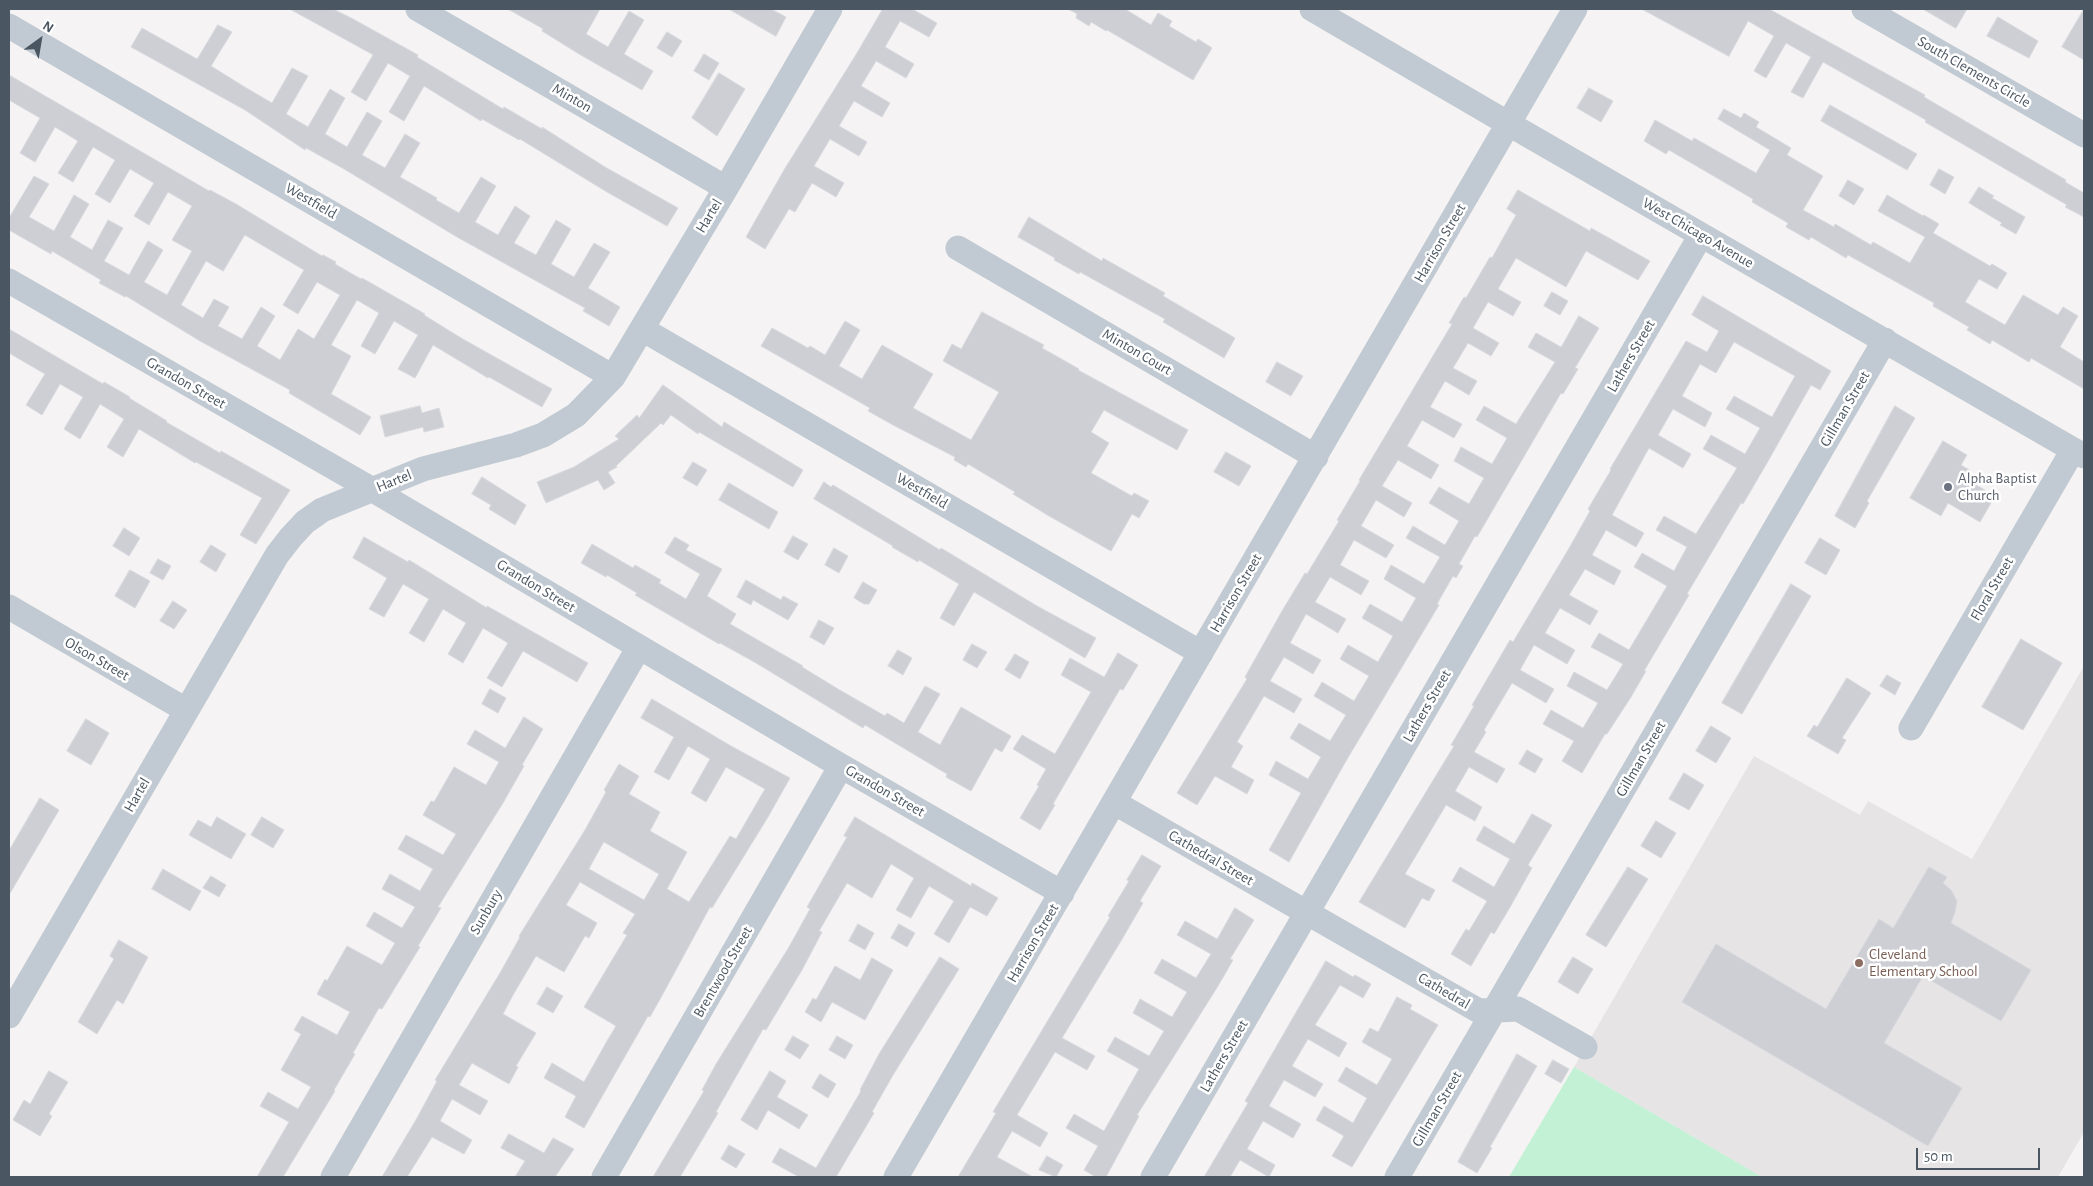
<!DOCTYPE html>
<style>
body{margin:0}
#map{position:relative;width:2093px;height:1186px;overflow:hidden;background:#f5f3f3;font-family:"Alegreya Sans",sans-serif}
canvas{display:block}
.frame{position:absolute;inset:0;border:10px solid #4a5661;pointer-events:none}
.north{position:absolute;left:15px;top:15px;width:50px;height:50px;-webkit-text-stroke:4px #fff;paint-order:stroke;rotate:32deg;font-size:14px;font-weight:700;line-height:20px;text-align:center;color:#4a5661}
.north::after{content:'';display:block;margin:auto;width:18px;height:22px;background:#4a5661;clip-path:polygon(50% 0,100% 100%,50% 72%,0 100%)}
.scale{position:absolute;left:1916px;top:1148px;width:124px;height:22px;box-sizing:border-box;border:2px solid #4a5661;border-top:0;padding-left:6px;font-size:15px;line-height:18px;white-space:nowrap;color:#4a5661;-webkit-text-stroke:4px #fff;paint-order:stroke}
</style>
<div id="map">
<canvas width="2093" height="1186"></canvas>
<div class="frame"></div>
<div class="north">N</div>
<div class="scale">50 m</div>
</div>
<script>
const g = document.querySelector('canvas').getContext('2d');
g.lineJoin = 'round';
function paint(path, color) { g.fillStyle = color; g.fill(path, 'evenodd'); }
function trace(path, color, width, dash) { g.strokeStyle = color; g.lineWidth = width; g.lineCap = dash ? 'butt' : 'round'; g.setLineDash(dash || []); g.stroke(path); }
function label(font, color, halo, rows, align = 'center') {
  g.font = font + ' "Alegreya Sans",sans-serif'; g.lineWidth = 5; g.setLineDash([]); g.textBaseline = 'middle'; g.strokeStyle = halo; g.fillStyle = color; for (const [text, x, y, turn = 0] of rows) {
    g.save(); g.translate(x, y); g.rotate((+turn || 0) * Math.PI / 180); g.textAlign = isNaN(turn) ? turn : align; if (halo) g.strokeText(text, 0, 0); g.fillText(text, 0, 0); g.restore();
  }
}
paint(new Path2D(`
 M2084,666v466l-26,45h-296l-188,-110 180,-311 106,59 8,-14 104,58z`), '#e6e4e5');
paint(new Path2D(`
 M1574,1067l188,110h-253z`), '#c3f1d5');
const building = new Path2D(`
 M290,9h43l20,10 65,36 -1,2 86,52 1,-2 38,22v-2l63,40 73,41 -11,18 -60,-34 -87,-53 -1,1 -37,-21 -1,2 -57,-35 -20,35 -15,-9 21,-36 -22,-13 -22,38 -15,-9 22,-37z
 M508,9h92l-14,25 22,13 21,-36 15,9 -20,34 29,17 -11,19 -63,-36 -37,-23 1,-2z
 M729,9h42l15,8 -10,19z
 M880,9h32l25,14 -8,14 -29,-16 -15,26 29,17 -8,14 -30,-17 -15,25 29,17 -8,14 -28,-16 -15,25 28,16 -8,14 -29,-17 -16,27 30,17 -8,14 -24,-14 -17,29 -6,-3 -24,40 -19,-12 38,-67 73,-117 25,-43z
 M1068,9h57l26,16 7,-12 14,8 -3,5 27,16 2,-3 14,9 -19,32 -86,-50 -1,1 -15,-9 -2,4 -13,-8 1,-4z
 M1642,9h127l156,86 -1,2 142,83 -1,2 19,11v24l-19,-10 2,-2 -142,-83 1,-2 -103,-58 -20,36 -12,-6 20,-35 -25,-14 -20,35 -12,-7 20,-35 -26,-15 -19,35z
 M1923,9h44l-11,19z
 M2084,9v51l-22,-13z
 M1998,17l40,24 -9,17 -42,-22z
 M218,25l14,7 -21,34 32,20 29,17 20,-35 16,8 -22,38 22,13 22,-38 15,9 -20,36 22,13 20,-35 15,9 -20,34 23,13 20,-34 15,9 -20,34 37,21 -1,2 23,13 22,-36 15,9 -21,36 23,13 17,-29 15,10 -16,27 22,12 20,-35 15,9 -20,35 23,13 20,-34 16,9 -22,36 32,19 -11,19 -26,-15 2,-3 -128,-71 -113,-68 -38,-21 -1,2 -60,-40 -114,-63 11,-19 55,31z
 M667,32l15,9 -10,16 -15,-9z
 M704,54l15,9 -10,17 -15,-9z
 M719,73l26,16 -28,47 -25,-18z
 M9,75l200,116 1,-1 26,14 86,52 1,-1 13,7 -1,2 26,15 1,-1 63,36 -1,1 37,23 91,51 -10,18 -53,-30 -1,1 -55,-33 -18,33 -17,-9 20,-34 -24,-14 -19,33 -14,-8 18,-33 -22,-13 -26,45 20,11 -20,38 40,23 -11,18 -71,-42 1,-3 -90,-49 -74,-45 -1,1 -26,-14 2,-3 -49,-29 -1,3 -42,-24v-12l25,-42 15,8 -20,33 25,14 20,-36 15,9 -19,33 22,13 16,-30 15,8 -19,33 25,14 19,-34 15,9 -19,32 23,13 25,-44 -20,-11 20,-34 -24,-14 -19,33 -15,-9 20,-33 -24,-14 -20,34 -15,-9 20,-34 -22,-13 -20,35 -15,-9 20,-32 -23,-14 -20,35 -15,-9 20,-35 -31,-18zM245,235l59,35 -21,35 15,9 19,-32 23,13 -26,44 -16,-10 -18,31 -23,-14 18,-30 -14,-9 -19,32 -24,-13 11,-19 -15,-8 -11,19 -22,-13 25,-44 17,10z
 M1589,88l24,13 -12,21 -24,-14z
 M1830,105l87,49 -10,16 -86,-49z
 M1724,109l17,9 3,-5 15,9 -3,5 35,21 -4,7 36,21 -20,34 31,17 1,-3 36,21 2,-3 37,21 15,-26 -47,-26 9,-16 36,21 1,-1 15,9 -6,9 57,33 2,-2 15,9 -10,16 -18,-10 -14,23 40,23 18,-30 35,20 5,-8 15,9 -18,31 24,15v27l-53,-31 -2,4 -37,-22 -2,4 -23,-14 2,-3 -36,-21 1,-3 -86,-48 -2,3 -35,-21 -2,3 -23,-13 2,-4 -36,-21 1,-3 -84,-49 -3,4 -22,-13 11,-21 37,21 2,-3 62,35 14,-23 -52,-31z
 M1939,169l15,8 -9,17 -15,-9z
 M1848,180l16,9 -10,16 -15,-9z
 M1979,187l15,9 -2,2 33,19 -9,17 -16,-9 2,-2 -33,-20z
 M1518,190l72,41 1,-3 59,33 -12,19 -52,-29 -20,36 -50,-29 -18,31 23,13 -8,14 -25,-14 -15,26 26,15 -8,13 -23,-13 -15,25 24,13 -8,14 -24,-14 -15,26 32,17 -8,14 -32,-18 -15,26 32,19 -8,14 -33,-19 -16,26 30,17 -8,14 -28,-17 -15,26 33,19 -8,13 -32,-18 -14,25 29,16 -8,14 -31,-18 -15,25 31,17 -8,14 -32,-19 -16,29 31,17 -8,14 -29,-17 -14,24 32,18 -8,14 -30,-17 -27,46 6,4 -12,21 23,13 -7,14 -32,-18 -18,29 -20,-12 70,-114 -2,-2 37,-66 23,-38 2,1 32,-53 -2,-1 23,-39 -1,-1 93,-156 -3,-1 15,-26 2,1 24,-41 2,1 24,-43 -9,-6z
 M1029,217l73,44 1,-3 62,35 -2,3 72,42 -11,20 -61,-36 2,-3 -85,-47 -1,2 -25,-14 1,-2 -37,-21z
 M1552,292l16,9 -8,14 -16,-9z
 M1703,296l128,75 -11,19 -9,-5 -44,78 -24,41 -2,-1 -54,91 2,1 -45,76h2l-15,26 -24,37h-2l-23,39 -20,-12 12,-20 -31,-17 8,-14 32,18 15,-25 -31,-17 7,-14 33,18 16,-26 -32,-17 8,-14 30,17 38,-64 -33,-19 8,-14 32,18 13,-24 -31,-17 8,-14 32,18 41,-66 -34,-19 8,-14 34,19 15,-26 -34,-19 8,-13 38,21 23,-41 -61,-34 -18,31 -16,-9 -18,32 30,17 -7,14 -32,-18 -15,26 33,19 -8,14 -34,-20 -37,67 32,18 -8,14 -30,-17 -14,25 29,16 -7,14 -29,-16 -16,26 29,16 -8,14 -30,-17 -15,25 30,17 -8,14 -33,-19 -14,25 34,19 -8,14 -34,-20 -28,47 2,2 -12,20 31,17 -8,14 -28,-16 -14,24 27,16 -7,14 -29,-16 -41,69 30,16 -6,11 -7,-3 -17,30 -46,-26 95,-156 -3,-1 23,-39 -2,-1 38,-65 3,2 55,-92 22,-39 -2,-2 23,-39 -1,-1 76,-128 21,11 12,-21 -27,-16z
 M982,312l62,33 -2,3 37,21 -1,1 110,60 -11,20 -73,-40 -13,22 18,11 -18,30 41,23 2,-3 15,8 -10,17 -7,-4 -21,37 -62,-35 -36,-22 2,-2 -47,-28 -2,3 -12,-7 1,-3 -62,-32 -25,-14 2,-3 -109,-62 11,-18 36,20 2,-2 15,9 20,-34 15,9 -21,36 23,13 20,-34 51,29 -20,34 58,32 28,-48 -56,-31 9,-17 9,5z
 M1579,316l20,12 -24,40 3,1 -15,25 -2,-1 -84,144 -2,-1 -16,28 4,2 -7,12 -3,-2 -16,28 2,1 -93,156 -57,101 -20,-12 32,-57 -32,-18 7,-14 32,18 13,-22 -31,-19 9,-15 31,18 16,-26 -32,-19 8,-14 32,19 15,-25 -29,-17 8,-14 30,17 15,-26 -31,-18 8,-14 32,18 14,-24 -32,-19 7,-14 33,19 16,-27 -34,-19 7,-12 32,19 14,-24 -30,-18 10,-16 30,17 15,-26 -30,-17 7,-14 31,17 15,-26 -31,-18 8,-14 32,18 39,-62 -27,-15 8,-14 25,14z
 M9,329l94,55 1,-2 26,15 -1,1 38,23 -1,1 54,31 1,-2 69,39 -34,54 -16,-9 22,-37 -66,-36 -1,1 -56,-34 -16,28 -16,-10 17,-28 -24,-15 -20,35 -16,-10 19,-32 -23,-13 -18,31 -16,-10 19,-31 -36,-21z
 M1277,362l26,14 -12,20 -25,-14z
 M663,385l59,42 2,-5 79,48 -10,17 -94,-55 -1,2 -27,-19 -8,10 -2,-2 -45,43 1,1 -9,5 7,11 -11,7 -6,-10 -52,23 -9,-21 37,-15 45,-28 -4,-3 22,-21 2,3z
 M420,406l2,7 17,-5 5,19 -20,5 -1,-5 -38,10 -5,-21z
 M1895,406l20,12 -48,83 2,2 -14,25 -20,-12z
 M1943,441l24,14 -6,10 10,6 -5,8 29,17 -15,26 -32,-19 -7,13 -31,-18z
 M1226,452l25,14 -12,20 -25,-14z
 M693,462l14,8 -10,16 -14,-8z
 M482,477l44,28 -11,20 -26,-16 2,-4 -19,-11z
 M824,482l7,5 2,-2 107,65 1,-2 96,58 59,32 -11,20 -111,-66 -20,34 -14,-8 19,-34 -40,-24 -1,2 -26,-15 1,-1 -79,-47z
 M729,483l49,29 -9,17 -50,-29z
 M124,528l16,10 -11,18 -16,-10z
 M793,536l15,8 -10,16 -14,-8z
 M364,537l44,25 1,-2 78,48v-2l101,57 -11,19 -54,-31 -21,36 -15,-9 21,-35 -25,-15 -20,35 -15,-9 18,-31 -23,-14 -19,33 -15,-9 20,-34 -26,-15 -19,33 -15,-8 18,-31 -34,-20z
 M675,537l14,8 -3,5 36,19 -15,27 29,18 -6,10 73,42 -1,1 36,22 47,27 2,-3 17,10 21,-37 15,8 -22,38 22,13 21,-38 50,29 -9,16 -7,-4 -24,43 -25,-14 1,-3 -82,-49 -2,3 -107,-65 -36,-20 -1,1 -84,-49 2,-2 -30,-18 -1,2 -25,-14 11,-19 41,24 2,-3 26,15 -2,3 27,16 14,-25 -35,-21z
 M1820,538l20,12 -14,25 -21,-12z
 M211,545l15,9 -10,18 -16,-10z
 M834,548l14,8 -9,17 -14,-8z
 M158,559l13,7 -8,14 -13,-7z
 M130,570l20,11 -15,27 -20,-12z
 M746,580l35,20 2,-4 15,8 -10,16 -35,-20 -2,5 -14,-8z
 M863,582l14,8 -8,14h-5l-10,-6z
 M1791,584l20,12 -69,118 -20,-11z
 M173,601l14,9 -13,19 -14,-8z
 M819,620l15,8 -10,17 -14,-8z
 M2021,639l41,24 -39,67 -41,-23z
 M972,644l15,8 -10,16 -14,-8z
 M898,650l14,8 -9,17 -15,-9z
 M1118,653l20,12 -15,25 -3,-1 -67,115 2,1 -15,25 -20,-12 19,-32 -2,-1 9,-16 -33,-20 9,-14 33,19 36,-62 -30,-17 9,-17 34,19z
 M1015,654l14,8 -9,17 -15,-9z
 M1887,675l14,8 -6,12 -15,-9z
 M1847,678l24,15 -29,45 4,2 -8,14 -31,-18 7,-11 3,2z
 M490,689l16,9 -8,15 -16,-9z
 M652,699l79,47 59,32 -22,39 -56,91 -2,-1 -46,85 -14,25 -2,-1 -64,112 -19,-11 11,-21 -32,-18 8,-15 32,19 23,-41 9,-15 -32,-19 43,-72 -4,-2 12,-19 -55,-32 -14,23 31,18 -8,15 -4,-2 -21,36 -28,-16 -23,39 -10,19 33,19 -20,33 2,1 -9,17 -37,-21 -13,22 29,16 -8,14 -28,-16 -12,22 32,19 -8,14 -32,-17 -25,40h-25l35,-59 20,-37 -2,-1 65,-107 20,-36 -1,-1 66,-106 21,-38 -2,-2 15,-26 20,12 -10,18 31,18 -10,19 37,21 -20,37 22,13 41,-66 6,3 29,-50 -39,-22 -20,35 -15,-9 19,-34 -22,-13 -19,34 -15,-8 20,-35 -33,-19zM604,842l55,32 -15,26 -55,-31z
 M524,717l19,12 -21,36 2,1 -21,37 -65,104 3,1 -23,38 2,1 -38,62 -3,-1 -26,45 2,1 -21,36 1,1 -52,86h-26l32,-55 -29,-16 8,-14 30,17 13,-22 -30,-17 20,-36 -7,-4 8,-14 35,19 13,-23 -33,-18 8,-15 2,2 20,-35 35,19 13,-22 -29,-17 8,-14 28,16 13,-21 -33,-18 8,-15 30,17 13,-22 -35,-20 8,-14 37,20 13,-21 -33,-19 8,-14 3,1 20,-35 32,18 13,-23 -32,-18 8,-14 30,18z
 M86,719l23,14 -18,32 -24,-14z
 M1711,726l20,12 -15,25 -20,-12z
 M1527,750l16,9 -8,14 -16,-9z
 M1684,773l20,12 -15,25 -20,-11z
 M40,798l19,12 -50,85v-44z
 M1532,814l20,11 -24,40 4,3 -23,41 -15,25 -3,-2 -20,34 -20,-12 15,-25 3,2 18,-30 -35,-20 8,-14 34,20 16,-28 -34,-19 8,-14 30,18z
 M217,817l29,17 -15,25 -42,-24 9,-15 13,7z
 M262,817l22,13 -11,18 -22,-13z
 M855,817l116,69 1,-3 26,15 -11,18 -17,-9 -21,36 -15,-9 20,-33 -25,-15 -18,32 -15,-8 18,-32 -23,-14 -19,34 -25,-15 -28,48 3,1 -20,38 -36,60 -3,-1 -47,83 2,1 -38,64h-27l51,-86 -2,-1 14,-26 73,-117 21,-38 -3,-2 40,-70 -3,-1z
 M1656,821l20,12 -15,25 -20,-12z
 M1142,855l19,11 -21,35 3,2 -22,38 -59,97 33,18 -8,14 -32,-18 -38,63 31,18 -8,14 -28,-16 -15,26 36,20h-75l38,-64 -3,-1 117,-195 -2,-1 21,-35 -2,-1z
 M1628,867l20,12 -42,68 -20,-12z
 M1929,867l18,10 -4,6 8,7 6,11 -2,11 -4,11 80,47 -30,51 -78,-45 -39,67 78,45 -34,58 -246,-144 34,-58 110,65 53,-90 14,9z
 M163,869l38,22 -11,20 -38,-22z
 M211,876l15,9 -7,12 -16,-9z
 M1235,908l19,12 -24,39 3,1 -15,26 -81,129 2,1 -33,61h-10l-12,-7 14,-24 -32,-18 8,-14 30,17 35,-62 -32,-18 8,-14 34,19 15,-25 -31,-18 7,-14 32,18 15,-25 -33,-19 8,-14 34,19 15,-24 -34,-19 8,-14 32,18z
 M858,924l16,9 -9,17 -16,-9z
 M899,924l16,9 -8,14 -16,-9z
 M119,940l29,17 -25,47 -6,-4 -20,34 -19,-12 36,-63 -4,-3z
 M940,957l19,12 -66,106 -21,37 2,1 -38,64h-37l-27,-15 8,-14 36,20 45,-77 -1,-1 19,-36z
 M1573,957l20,12 -15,25 -20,-12z
 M872,958l21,12 -28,50 -33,-18 -11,20 -16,-10 8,-14 3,2 19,-34 25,14z
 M1326,961l27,16 2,-2 16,9 -8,14 -23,-13 -25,40 32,18 -8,14 -31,-18 -16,27 31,18 -8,13 -31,-17 -15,26 32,18 -8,14 -30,-17 -16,28 28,16 -6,12 -29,-17 -10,17h-26l44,-74 -3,-2 23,-40z
 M547,987l16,9 -10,17 -16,-9z
 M1397,997l15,8 -2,4 28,16 -86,142 -20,-11 12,-20 -28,-16 8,-14 29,17 14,-25 -29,-17 8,-14 31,18 15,-26 -30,-17 8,-14 8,4z
 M793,1036l16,9 -9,14 -15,-9z
 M837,1036l16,9 -8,14 -16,-9z
 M1517,1054l20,12 -47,81 2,1 -15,25 -19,-11z
 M1553,1060l16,9 -8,14 -16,-9z
 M49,1071l19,11 -19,32 3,2 -12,20 -27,-16 11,-20 6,4z
 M770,1071l16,10 -9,16 31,18 -9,14 -31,-19 -11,20 -16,-10z
 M820,1074l16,10 -8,14 -16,-10z
 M509,1134l35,19 9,-15 21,11 -19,28h-40l10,-16 -24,-13z
 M729,1145l16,9 -9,14 -15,-9z
 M1047,1156l16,9 -7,12 -17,-7z`);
paint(building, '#cdcfd5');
trace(building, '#d7d9de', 1);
trace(new Path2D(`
 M418,9l308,179
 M1312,9l197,115 575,332
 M1864,9l220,126
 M9,26l604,351
 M958,248l358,209
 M9,281l364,209 468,276 221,127
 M642,329l559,324
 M9,607l177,103
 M1911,728l162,-278
 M1115,803l364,208 39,-2 67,38
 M9,1016l268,-461 14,-18 14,-15 17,-12 101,-41 93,-24 27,-10 33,-20 37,-38 113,-189 104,-179
 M333,1177l306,-530
 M604,1177l237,-411
 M896,1177l679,-1168
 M1153,1177l548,-942
 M1397,1177l488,-837`), '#c1cad2', 25);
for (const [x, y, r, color] of [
 [1948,487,5,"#6b7280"],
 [1859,963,5,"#8d6e63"]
]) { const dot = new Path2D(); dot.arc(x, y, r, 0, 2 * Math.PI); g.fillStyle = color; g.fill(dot); trace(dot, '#fff', 2); }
label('15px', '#4a5661', '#fff', [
 ["South Clements Circle",1974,72,30],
 ["Minton",572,98,30],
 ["Westfield",311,201,30],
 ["Hartel",709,216,-59],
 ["West Chicago Avenue",1698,233,30],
 ["Harrison Street",1440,243,-60],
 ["Minton Court",1137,352,30],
 ["Lathers Street",1631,356,-60],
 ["Grandon Street",186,383,30],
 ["Gillman Street",1845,409,-60],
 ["Hartel",394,481,-22],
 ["Westfield",922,491,30],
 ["Grandon Street",536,586,31],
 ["Floral Street",1992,589,-60],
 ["Harrison Street",1236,593,-60],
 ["Olson Street",97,659,30],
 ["Lathers Street",1427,706,-60],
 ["Gillman Street",1641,759,-60],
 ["Grandon Street",885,791,30],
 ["Hartel",137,795,-60],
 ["Cathedral Street",1211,858,30],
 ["Sunbury",486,912,-60],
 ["Harrison Street",1033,943,-60],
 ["Brentwood Street",723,972,-60],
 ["Cathedral",1444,991,30],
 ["Lathers Street",1224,1056,-60],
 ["Gillman Street",1437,1109,-60]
]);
label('15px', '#5b616d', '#fff', [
 ["Alpha Baptist",1958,478],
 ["Church",1958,495]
], 'left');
label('15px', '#785e54', '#fff', [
 ["Cleveland",1869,954],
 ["Elementary School",1869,971]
], 'left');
</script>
